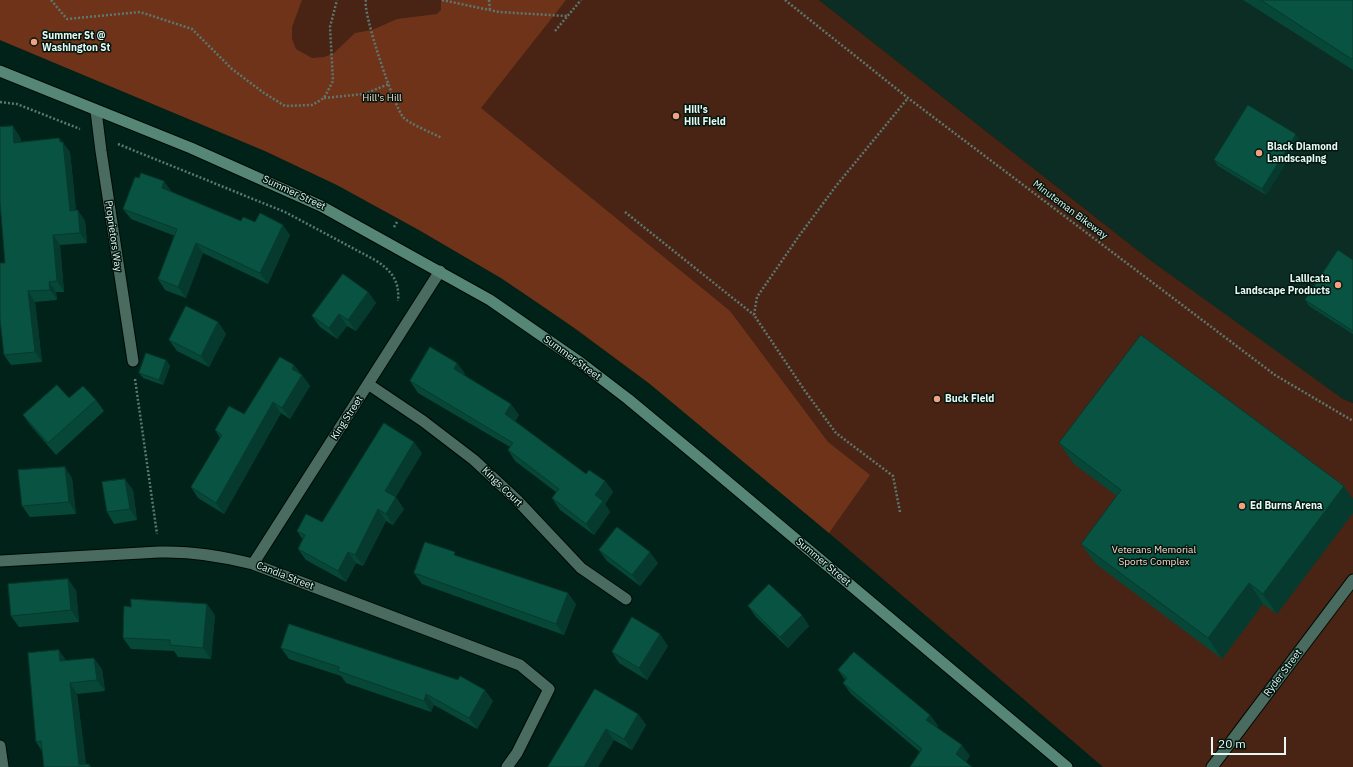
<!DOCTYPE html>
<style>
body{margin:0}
#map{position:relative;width:1353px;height:767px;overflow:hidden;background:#012218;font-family:"IBM Plex Sans",sans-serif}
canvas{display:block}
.scale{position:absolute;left:1211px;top:737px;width:75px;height:18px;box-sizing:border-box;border:2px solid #e6f8f1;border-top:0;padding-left:5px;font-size:12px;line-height:14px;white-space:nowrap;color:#e6f8f1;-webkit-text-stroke:3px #011710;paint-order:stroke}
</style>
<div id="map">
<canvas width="1353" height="767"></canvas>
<div class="scale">20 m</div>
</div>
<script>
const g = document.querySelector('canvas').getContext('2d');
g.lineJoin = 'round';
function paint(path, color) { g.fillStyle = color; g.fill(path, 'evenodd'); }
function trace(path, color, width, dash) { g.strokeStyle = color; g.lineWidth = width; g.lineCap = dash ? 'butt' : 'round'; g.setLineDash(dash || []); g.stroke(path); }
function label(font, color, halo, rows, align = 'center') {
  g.font = font + ' "IBM Plex Sans",sans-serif'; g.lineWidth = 3; g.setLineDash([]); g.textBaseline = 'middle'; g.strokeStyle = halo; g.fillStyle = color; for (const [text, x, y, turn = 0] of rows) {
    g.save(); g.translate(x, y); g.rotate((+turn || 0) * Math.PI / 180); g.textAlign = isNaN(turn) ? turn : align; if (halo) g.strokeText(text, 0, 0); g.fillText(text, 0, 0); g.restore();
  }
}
paint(new Path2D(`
 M819,0h534v403l-10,-4 -91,-64 -102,-75z`), '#0b2d23');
paint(new Path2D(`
 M0,0h819l331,260 193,139 10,4v364h-250l-274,-234 -179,-149 -109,-80 -40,-26 -82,-48 -82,-45 -72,-34 -265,-111z`), '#492313');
paint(new Path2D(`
 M0,0h302l-10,27v12l4,10 16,9 12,-1 10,-4 21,-20 17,-3 25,-11 40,-5 4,-4v-10h125l-85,108 249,203 98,131 42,33 -41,58 -179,-149 -71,-53 -78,-53 -82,-48 -82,-45 -72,-34 -265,-111z`), '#6f331a');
const minor = new Path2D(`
 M96,111l5,40 32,210
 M368,384l55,37 51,39 43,40 64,68 45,31
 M0,561l159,-9c33,-1 63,4 94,12l267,101 29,24 -32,64 -10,14
 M253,564l187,-293
 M1212,767l141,-187`);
const tertiary = new Path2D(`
 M0,746l3,21`);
const secondary = new Path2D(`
 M0,71l191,77 130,58 169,94 91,63 47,36 76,63 363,305`);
trace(minor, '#000a05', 13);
trace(tertiary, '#000a05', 13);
trace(secondary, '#000a05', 13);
trace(new Path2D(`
 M51,0l16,19 73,-7 52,17 40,40 32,24 21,13 27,-1 12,-7 9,-17 -3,-54 7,-27
 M366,0c-4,12 28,106 37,117 5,6 31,17 39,21
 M442,0l57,12 68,4
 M489,0l1,10
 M785,0l123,98 367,277 78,46
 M555,31l26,-31
 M324,98l40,-4 25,-10
 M0,102l17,2 63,25
 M118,144l167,68 90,48c16,10 25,21 23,41
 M625,212l129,103
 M394,227l3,-5
 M135,379l22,155
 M900,512l-7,-36 -57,-43 -31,-42 -51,-76 3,-18 42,-61 37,-50 72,-88`), '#5d786f', 2.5, [2, 2]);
trace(minor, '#4a6b5f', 11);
trace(tertiary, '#4a6b5f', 11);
trace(secondary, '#568776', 11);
paint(new Path2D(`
 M1243,0h110v70z
 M20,137l1,5 38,-4 11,14 6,58 9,11 2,22 -27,2 4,47h-8l1,8 -22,2 7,60 -31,3 -7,-10 1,-92z
 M1300,140l-34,55 -48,-29 -4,-6z
 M139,178l102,43 14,1 35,13 -22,49 -65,-31 -17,45 -21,-8 -7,-11 17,-43 -44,-17 -8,-10z
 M1353,260v74l-44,-28 -4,-6z
 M368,292l8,11 -20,28 -9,-5 -10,13 -17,-12 -8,-11z
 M218,322l8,12 -17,33 -32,-16 -8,-11z
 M166,360l4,6 -7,19 -20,-7 -4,-5z
 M457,363l8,11 -1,1 55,40 -4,6 71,53 19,7 8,11 -8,12 5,8 -16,23 -34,-25 -8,-12 4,-6 -41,-31 -7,-11 2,-3 -92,-54 -8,-12z
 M294,365l16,21 -20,33 -9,-6 -57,101 -26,-16 -7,-11 29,-49 -5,-8 29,-16z
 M69,398l27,2 8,11 -48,44 -25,-29 -8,-11z
 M1059,443l285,43 -67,128 -14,-10 -41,55 -126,-95 -15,-20 36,-48 -43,-32z
 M422,453l-27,44 9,12 -11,16 -7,-4 -23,45 -7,-3 -10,19 -40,-22 -8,-11 5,-9 -6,-9 25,-9z
 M72,478l4,36 -46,3 -8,-11z
 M133,490l4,30 -23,4 -7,-12z
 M599,550l59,13 -18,23 -33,-25z
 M457,556l119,48 -12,31 -142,-51 -8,-11z
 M76,590l3,32 -60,5 -8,-11z
 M748,606l54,9 7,11 -21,22 -32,-31z
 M215,615l-4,44 -33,-2 -4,-6 -43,-2 -8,-11z
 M668,646l-21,34 -28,-17 -7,-11z
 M281,648l212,53 -16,28 -43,-24 -3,7 -85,-29 -5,-7 -52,-17z
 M66,661l36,8 3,22 -28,3 9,70h3l2,3h-47l-2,-16 -6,-9z
 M838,670l92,45 8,11 -1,2 33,28 -50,-4 -69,-58 -8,-11 2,-3z
 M595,689l43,25 8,11 -14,25 -18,-10 -16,27h-50z`), '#074738');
paint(new Path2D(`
 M13,126l7,11 2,16 -8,-10z
 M1296,134l4,6 -34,55 -4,-6z
 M59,138l11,14 7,69 -7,-10z
 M164,181l8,11 -10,-4z
 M78,210l7,11 2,22 -7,-10z
 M283,225l7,10 -22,49 -8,-11z
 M53,235l7,10 4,47 -7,-11z
 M196,243l7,10 -17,45 -8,-11z
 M49,282l7,10 1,8 -7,-10z
 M28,291l7,11 7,60 -7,-10z
 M368,292l8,11 -20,28 -8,-11z
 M339,314l8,12 -10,13 -8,-11z
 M218,322l8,12 -17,33 -8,-11z
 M166,360l4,6 -7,19 -4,-5z
 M457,363l8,11 -4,6 -7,-11z
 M294,365l7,11 1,-1 8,11 -20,33 -8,-11 10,-39z
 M273,402l8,11 -57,101 -8,-11z
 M511,404l8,11 -6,10 -8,-11z
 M414,442l8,11 -29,49 -8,-11z
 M65,467l7,11 4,36 -7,-12z
 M125,479l8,11 4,30 -7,-11z
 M605,481l8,11 -8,12 5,8 -16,23 -8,-11 9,-29z
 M1344,486l9,13v14l-76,101 -14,-20z
 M396,497l8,12 -11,16 -7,-11z
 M378,509l8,12 -23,45 -8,-11z
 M348,552l8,11 -10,19 -8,-11z
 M650,552l8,11 -18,23 -8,-11z
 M68,579l8,11 3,32 -8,-12z
 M1249,583l14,21 -41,55 -14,-21z
 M568,593l8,11 -12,31 -8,-11z
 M207,604l8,11 -4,44 -8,-11z
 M802,615l7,11 -21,22 -8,-11z
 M660,634l8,12 -21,34 -8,-12z
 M59,650l7,10 1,12 -7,-11z
 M94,658l8,11 3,22 -8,-11z
 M70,683l7,11 9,73 -7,-2z
 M485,690l8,11 -16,28 -8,-11z
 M426,694l8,11 -3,7 -7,-11z
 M638,714l8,11 -14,25 -8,-11z
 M930,715l8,11 -4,6 -8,-12z
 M606,729l8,11 -16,27h-14z
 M962,745l8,11 -6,10 -8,-12z`), '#063a2e');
const building = new Path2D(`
 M1261,0h92v58l-1,1z
 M1248,105l48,29 -34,55 -48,-29z
 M13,126l1,17 45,-5 1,4h3l7,69 8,-1 2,23 -27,2 4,46 -8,1 1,8 -22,1 7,61 -31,3 -4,-36v-56h5l-5,-61v-75z
 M141,173l23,8 -2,7 79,33 2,-4 12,5 5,-9 23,12 -23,48 -64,-30 -18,44 -20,-8 19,-50 -54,-20 12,-32 4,1z
 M1338,250l15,10v71l-48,-31z
 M343,274l25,18 -20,28 -9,-6 -10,14 -17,-12z
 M186,306l32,16 -17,34 -32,-16z
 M1141,335l203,151 -81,108 -14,-11 -41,55 -127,-94 40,-54 -62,-47z
 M430,347l27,16 -3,6 57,35 -6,10 81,60 3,-4 16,11 -10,14 8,6 -17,23 -34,-26 7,-9 -51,-39 5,-7 -103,-62z
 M146,353l20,7 -7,20 -20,-7z
 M280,357l14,8 -2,4 10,6 -20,33 -9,-6 -57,101 -25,-16 31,-52 -7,-5 14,-24 15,8z
 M57,385l12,13 14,-12 13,14 -48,43 -25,-28z
 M384,423l30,19 -29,49 11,6 -10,17 -8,-5 -23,46 -7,-3 -10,19 -40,-22 7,-14 -8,-4 9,-17 16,8z
 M65,467l4,35 -47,4 -4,-36z
 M125,479l5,30 -23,3 -5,-30z
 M617,527l33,25 -18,23 -33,-25z
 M425,542l30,10 -1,3 114,38 -12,31 -142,-51z
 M68,579l3,31 -60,6 -3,-32z
 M769,584l33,31 -22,22 -32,-31z
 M131,599l76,5 -4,44 -33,-3v-5l-47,-2 1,-32 7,1z
 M632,617l28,17 -21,34 -27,-16z
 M289,624l169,56 2,-4 25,14 -16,28 -43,-24 -2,7 -86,-30 1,-4 -58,-19z
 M59,650l1,11 34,-3 3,22 -27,3 9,82 10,-1v3h-45l-3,-26 -5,1 -8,-89z
 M854,652l76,63 -4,5 36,25 -6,9 16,13h-62l12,-18 -79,-66 4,-5 -9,-8z
 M595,689l43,25 -14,25 -18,-10 -22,38h-36z`);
paint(building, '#085341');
trace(building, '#063a2e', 1);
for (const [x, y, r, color] of [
 [34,42,4,"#f2a07f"],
 [676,116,4,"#f2a07f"],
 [1259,153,4,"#f2a07f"],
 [1338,285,4,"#f2a07f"],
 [937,399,4,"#f2a07f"],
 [1242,506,4,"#f2a07f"]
]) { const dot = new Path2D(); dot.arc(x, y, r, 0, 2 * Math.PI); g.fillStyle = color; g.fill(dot); trace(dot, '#011710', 1.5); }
label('bold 10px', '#e6f8f1', '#011710', [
 ["Summer St @",42,36],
 ["Washington St",42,48],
 ["Hill's",684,110],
 ["Hill Field",684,122],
 ["Black Diamond",1267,147],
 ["Landscaping",1267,159],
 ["Lallicata",1330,279,"right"],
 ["Landscape Products",1330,291,"right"],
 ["Buck Field",945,399],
 ["Ed Burns Arena",1250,506]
], 'left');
label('10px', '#fed6c7', '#011710', [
 ["Hill's Hill",382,98],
 ["Veterans Memorial",1154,550],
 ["Sports Complex",1154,562]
]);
label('10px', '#e6f8f1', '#011710', [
 ["Summer Street",294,193,25],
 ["Minuteman Bikeway",1070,210,37],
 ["Proprietors Way",113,236,82],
 ["Summer Street",572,358,36],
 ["King Street",347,418,-57],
 ["Kings Court",502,487,44],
 ["Summer Street",823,562,40],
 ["Candia Street",285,576,21],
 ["Ryder Street",1283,673,-53]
]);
</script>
